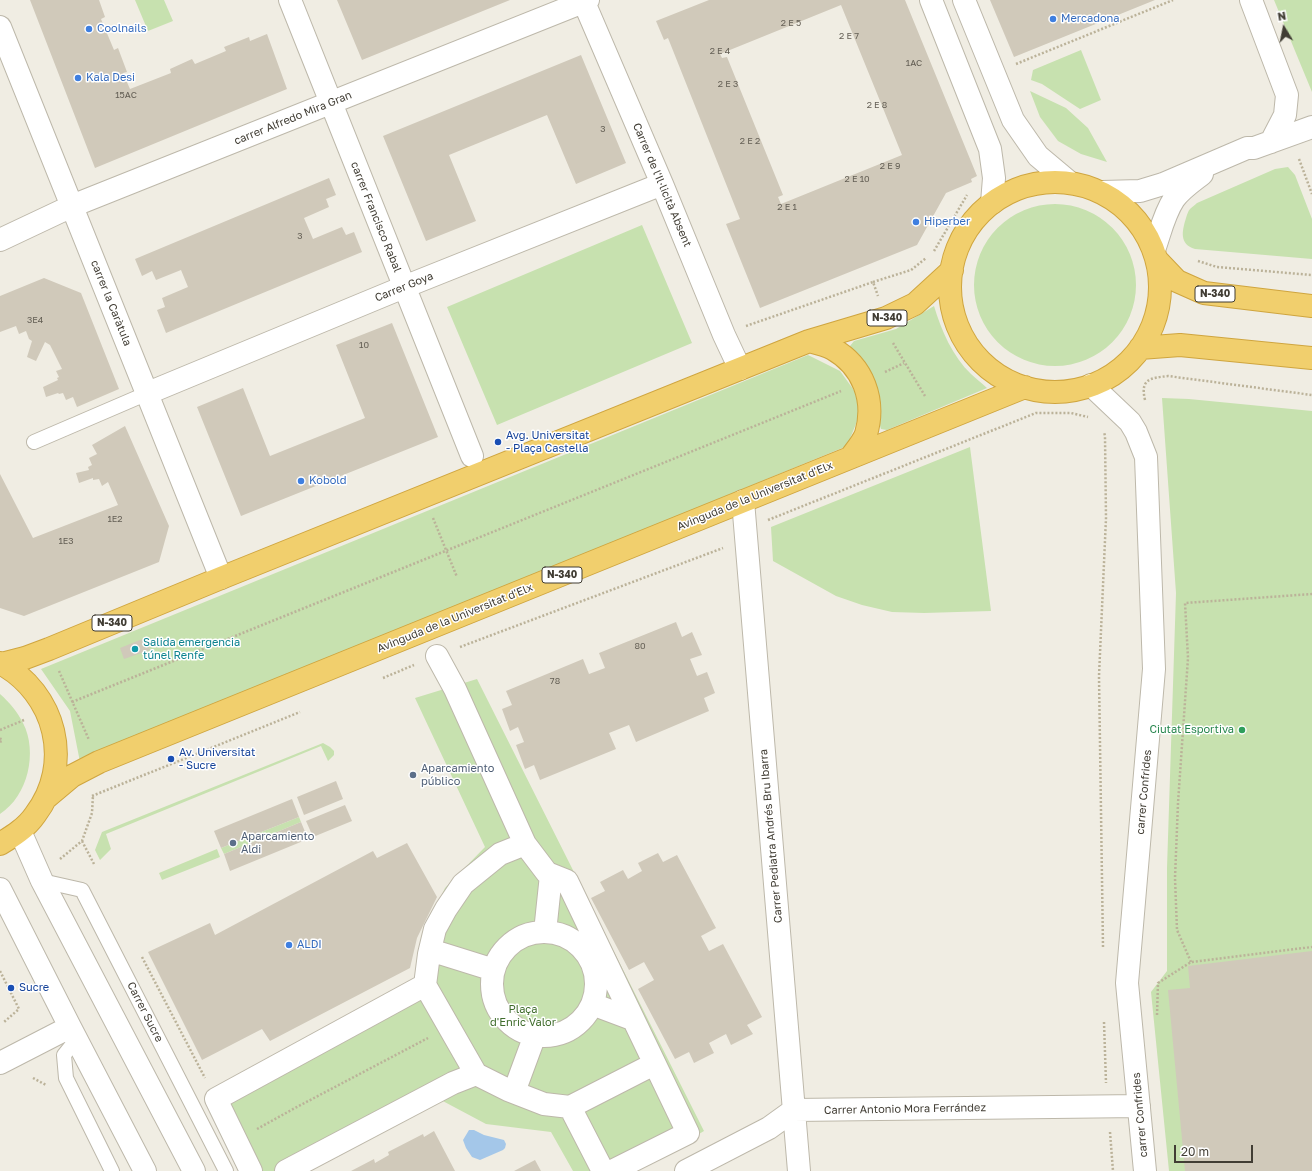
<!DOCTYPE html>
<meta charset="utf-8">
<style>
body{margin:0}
#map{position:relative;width:1312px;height:1171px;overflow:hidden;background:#f0ede3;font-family:"Golos Text",sans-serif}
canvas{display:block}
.north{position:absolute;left:1264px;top:8px;width:40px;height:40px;-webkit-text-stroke:3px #fff;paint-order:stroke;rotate:350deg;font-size:11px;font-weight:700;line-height:16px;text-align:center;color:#413d34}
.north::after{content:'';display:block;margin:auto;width:14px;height:18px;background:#413d34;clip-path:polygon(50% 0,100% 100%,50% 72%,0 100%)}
.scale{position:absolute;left:1174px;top:1145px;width:79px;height:18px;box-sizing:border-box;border:2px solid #413d34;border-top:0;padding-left:5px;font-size:12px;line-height:14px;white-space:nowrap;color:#413d34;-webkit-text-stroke:3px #fff;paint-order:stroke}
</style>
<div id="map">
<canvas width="1312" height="1171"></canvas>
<div class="north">N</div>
<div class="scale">20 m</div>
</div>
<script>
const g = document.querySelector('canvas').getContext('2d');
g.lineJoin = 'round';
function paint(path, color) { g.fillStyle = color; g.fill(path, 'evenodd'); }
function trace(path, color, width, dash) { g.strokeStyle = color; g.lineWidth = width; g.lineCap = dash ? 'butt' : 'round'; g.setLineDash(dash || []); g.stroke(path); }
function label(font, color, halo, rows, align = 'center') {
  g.font = font + ' "Golos Text",sans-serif'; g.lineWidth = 3; g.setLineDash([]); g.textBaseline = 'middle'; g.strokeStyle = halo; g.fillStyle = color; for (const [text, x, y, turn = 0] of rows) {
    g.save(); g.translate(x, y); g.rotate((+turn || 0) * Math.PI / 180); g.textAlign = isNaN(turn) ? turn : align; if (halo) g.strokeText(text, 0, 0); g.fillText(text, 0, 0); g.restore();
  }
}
paint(new Path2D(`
 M135,0h29l9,21 -25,10z
 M1274,0h38v92z
 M1081,50l20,50 -21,9 -38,-25 -11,-4 2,-10z
 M1030,91l36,17 22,20 19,34 -26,-8 -23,-13 -18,-24z
 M1288,167l7,8 17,44v40l-117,-10c-16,-5 -13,-18 -9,-31 1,-3 2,-7 4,-9 2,-2 5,-4 7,-6l78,-34z
 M974 285a81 81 0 1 1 162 0a81 81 0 1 1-162 0Z
 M642,225l50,118 -195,82 -50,-118z
 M934,306c7,24 19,51 37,68 5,5 11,9 16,14l-100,42 -6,-1c-5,-12 -1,-23 -3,-35 -2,-13 -10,-30 -20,-39 -3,-3 -5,-5 -8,-9l4,-5 42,-12z
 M808,355l32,16 24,33 -17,42 -767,316 -10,-51 -29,-42z
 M1162,398l27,1 123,12v760h-143l-18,-179 16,-21v-103l9,-275z
 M970,447l21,164 -67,2 -32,-1 -30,-7 -26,-9 -63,-35 -2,-34z
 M477,679l227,452 -68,40h-63l-22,-39 -65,-8 -47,-25 -142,72h-52l-40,-72 212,-118 7,-48 21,-45 40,-41 -70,-149z
 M0,694c10,9 17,17 23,29 15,29 5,73 -23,91z
 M323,743l7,4 4,4v4l-6,6 -7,-15 -215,88 5,15 -11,11 -5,-10 7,-18z
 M299,817l2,5 -77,32 -3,-6z
 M217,849l3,8 -58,23 -3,-7z`), '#c7e1af');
paint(new Path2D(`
 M469,1130h5l10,5 20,5 2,4 -1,4 -2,2 -23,10 -8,-3 -6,-9 -3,-8z`), '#a4c7e9');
paint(new Path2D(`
 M30,0h69l6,17 -4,2 13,31 4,-2 9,24 -4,1 7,16 41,-16 -1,-4 22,-10 3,5 31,-13 -2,-4 25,-10 1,4 17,-7 20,55 -192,79z
 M337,0h173l-148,60z
 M709,0h196l72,176 -6,3 1,3 -26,11 -29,52 -157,63 -34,-84 14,-5 -72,-181 -4,2 -8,-19zM841,5l61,150 -121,49 -3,-7 5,-2 -56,-138 -5,1 -2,-4z
 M990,0h165l-141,57z
 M581,55l45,108 -50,21 -29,-69 -98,40 27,66 -50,20 -43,-105z
 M329,178l7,17 -10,4 3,8 -25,11 9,21 29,-12 4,8 8,-3 8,20 -196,81 -9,-23 8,-3 -3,-9 26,-11 -7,-17 -25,10 -4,-9 -10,5 -7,-17z
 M44,278l37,15 38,96 -42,18 -4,-10 -7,3 -3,-7 -4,1 -1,-1 -12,4 -3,-10 15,-7 -1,-2 2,-1 -3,-6 6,-2 -12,-24 -5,-3 -9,19 -9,-4 5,-16 -3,-2 -3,-8 -7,3 -3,-8 -16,6v-36z
 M392,323l46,114 -197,79 -44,-109 46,-19 27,68 95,-38 -29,-73z
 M125,426l44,100 -10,36 -135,54 -24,-8v-134l33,64 85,-33 -10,-23 -6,4 -3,-7 -6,1v-2l-14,5 -3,-10 13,-3 -1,-3 4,-2 -3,-7 8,-4 -5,-9z
 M676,622l6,15 10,-5 10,23 -12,4 7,17 10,-4 8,21 -11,5 5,13 -73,31 -7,-17 -20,8 7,16 -76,31 -6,-15 -9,4 -9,-24 8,-3 -6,-15 -8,4 -8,-22 10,-4 -6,-14 77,-32 6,15 16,-6 -6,-15z
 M145,638l5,12 -26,9 -4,-11z
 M336,781l7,18 -39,16 -7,-18z
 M292,799l7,18 -78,31 -7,-17z
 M345,805l7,16 -39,16 -7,-16z
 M301,822l7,17 -78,32 -6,-17z
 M407,843l30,54 -20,41 -7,30 -140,73 -8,-12 -60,31 -54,-108 62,-29 5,12 158,-84 4,7z
 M658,853l5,9 14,-7 39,73 -15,8 8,15 14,-7 39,73 -15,8 6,9 -22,11 -5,-11 -17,9 5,10 -20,10 -5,-11 -14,7 -37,-70 16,-9 -10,-18 -15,8 -38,-72 14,-7 -5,-9 23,-12 5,9 14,-8 -4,-8z
 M1312,951v220h-127l-17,-181 22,-2 -2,-22z
 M434,1131l21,40h-104l23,-12 1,4 14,-8 -1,-3 35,-18 1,3z
 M535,1160l6,11h-27z`), '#d0c9ba');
const lane = new Path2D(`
 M34,442l114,-49
 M42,881l40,9 144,281
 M76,1040l-12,15 2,23 46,93`);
const street = new Path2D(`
 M290,0l182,456
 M583,0l79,184 62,151 16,34
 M931,0l59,149 4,29 -2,25
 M964,0l49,120 25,36 31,26
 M1251,0l36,95 -2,20 -14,27
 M0,27l221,551
 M1102,192l38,-1 23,-7 84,-36h7l58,-21
 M0,240l72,-34 516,-206
 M1154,250c6,-17 10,-36 20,-51 7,-10 19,-18 28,-25
 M1091,385l39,37 6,10 10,25 8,212 -27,314 18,188
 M148,393l256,-106 258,-103
 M743,501l56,670
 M437,656l18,33 70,155 22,29 20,8 121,252 -76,38
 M20,831l22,50 152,290
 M0,889l70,138 75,144
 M492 984a52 52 0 1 1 104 0a52 52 0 1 1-104 0Z
 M545,932l6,-57
 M430,950l64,20
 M425,985l51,89
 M592,1004l40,15
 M0,1063l70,-36
 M514,1092l21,-57
 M570,1107l84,-43
 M251,1171l-35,-72 209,-114 4,-31 6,-25 11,-20 17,-25 37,-30 25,-10
 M286,1171l167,-88 23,-9 32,16 36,14 26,3 33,64
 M686,1171l83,-43 25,-18 345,-4`);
const highway = new Path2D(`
 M950 287a105 105 0 1 1 210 0a105 105 0 1 1-210 0Z
 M1157,260l20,21 27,12 108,13
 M809,341c8,2 17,4 24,8 30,17 43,51 33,85 -3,8 -10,16 -15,23
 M1140,348l40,-3 132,13
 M0,663c56,30 74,101 35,152 -9,13 -22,21 -35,29
 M1,664l24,-6 24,-9 172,-71 588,-237 77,-23 29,-14 37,-34
 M47,797l25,-21 27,-14 926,-375`);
trace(lane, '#bdb8aa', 16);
trace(street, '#bdb8aa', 24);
trace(highway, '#cfa53f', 24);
trace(new Path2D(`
 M1016,64l157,-64
 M1299,159l13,35
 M934,251l33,-56
 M1198,261l19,6 95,8
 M873,282l38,-12 15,-12
 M746,326l127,-44 5,14
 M893,343l32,53
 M885,372l19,-9
 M1145,400c-5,-21 5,-22 23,-24l144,19
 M433,518l24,59
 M768,520l268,-107h35l17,4
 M460,647l263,-99
 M59,671l30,69
 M383,678l31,-13
 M72,702l769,-311
 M0,730l24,-10
 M0,738l2,3 -2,1
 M92,796l208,-84
 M82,841l12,23
 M60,859l22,-18 10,-28 1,-18
 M1103,947l-4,-271 7,-158 -1,-82 -1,-4
 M142,957l63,121
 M1191,962l-14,-32 -2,-52 3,-75 10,-145 -3,-55 127,-9
 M0,971l19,38 -15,13
 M1157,1015l1,-32 33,-21 121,-15
 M1104,1022l2,61
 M33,1078l13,7
 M257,1129l38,-21 133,-70
 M1110,1132l3,39`), '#bbb299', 2.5, [2, 2]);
trace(lane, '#fff', 14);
trace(street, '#fff', 22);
trace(highway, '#f1cf6d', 22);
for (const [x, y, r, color] of [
 [1053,19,4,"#3f7fe0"],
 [89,29,4,"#3f7fe0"],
 [78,78,4,"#3f7fe0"],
 [916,222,4,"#3f7fe0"],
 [498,442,4,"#1a4fb4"],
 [301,481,4,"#3f7fe0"],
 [135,649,4,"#0f9aa8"],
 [1242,730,4,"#2e9e5b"],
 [171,759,4,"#1a4fb4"],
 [413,775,4,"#5c6f8a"],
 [233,843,4,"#5c6f8a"],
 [289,945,4,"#3f7fe0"],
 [11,988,4,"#1a4fb4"]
]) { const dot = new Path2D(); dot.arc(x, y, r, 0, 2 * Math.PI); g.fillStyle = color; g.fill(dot); trace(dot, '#fff', 1.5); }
label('9px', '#656056', null, [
 ["2 E 5",791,23],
 ["2 E 7",849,36],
 ["2 E 4",720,51],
 ["1AC",914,63],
 ["2 E 3",728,84],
 ["15AC",126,95],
 ["2 E 8",877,105],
 ["3",603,129],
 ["2 E 2",750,141],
 ["2 E 9",890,166],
 ["2 E 10",857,179],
 ["2 E 1",787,207],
 ["3",300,236],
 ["3E4",35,320],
 ["10",364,345],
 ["1E2",115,519],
 ["1E3",66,541],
 ["80",640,646],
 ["78",555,681]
]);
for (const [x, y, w] of [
 [1215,294,40],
 [887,318,40],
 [562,575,40],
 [112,623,40]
]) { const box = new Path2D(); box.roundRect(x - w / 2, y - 8, w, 16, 3); g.fillStyle = '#fff'; g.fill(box); trace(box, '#413d34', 1); }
label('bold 10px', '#413d34', null, [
 ["N-340",1215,294],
 ["N-340",887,318],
 ["N-340",562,575],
 ["N-340",112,623]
]);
label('11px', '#366cbe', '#fff', [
 ["Mercadona",1061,19],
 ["Coolnails",97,29],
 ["Kala Desi",86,78],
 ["Hiperber",924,222],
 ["Kobold",309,481],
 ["ALDI",297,945]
], 'left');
label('11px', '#413d34', '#fff', [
 ["carrer Alfredo Mira Gran",293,118,-22],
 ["Carrer de l'Il·licità Absent",662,185,67],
 ["carrer Francisco Rabal",376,217,68],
 ["Carrer Goya",404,287,-22],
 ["carrer la Caràtula",111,303,68],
 ["Avinguda de la Universitat d'Elx",755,496,-22],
 ["Avinguda de la Universitat d'Elx",455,618,-22],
 ["carrer Confrides",1144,792,-85],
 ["Carrer Pediatra Andrés Bru Ibarra",771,836,-95],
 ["Carrer Sucre",145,1012,63],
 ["Carrer Antonio Mora Ferrández",905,1109,-1],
 ["carrer Confrides",1140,1115,-95]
]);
label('11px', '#164399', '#fff', [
 ["Avg. Universitat",506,436],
 ["- Plaça Castella",506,449],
 ["Av. Universitat",179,753],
 ["- Sucre",179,766],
 ["Sucre",19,988]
], 'left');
label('11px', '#0d838f', '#fff', [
 ["Salida emergencia",143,643],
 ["túnel Renfe",143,656]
], 'left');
label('11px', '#27864d', '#fff', [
 ["Ciutat Esportiva",1234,730]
], 'right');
label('11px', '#4e5e75', '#fff', [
 ["Aparcamiento",421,769],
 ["público",421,782],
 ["Aparcamiento",241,837],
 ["Aldi",241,850]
], 'left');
label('11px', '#406d2d', '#fff', [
 ["Plaça",523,1010],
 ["d'Enric Valor",523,1023]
]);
</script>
